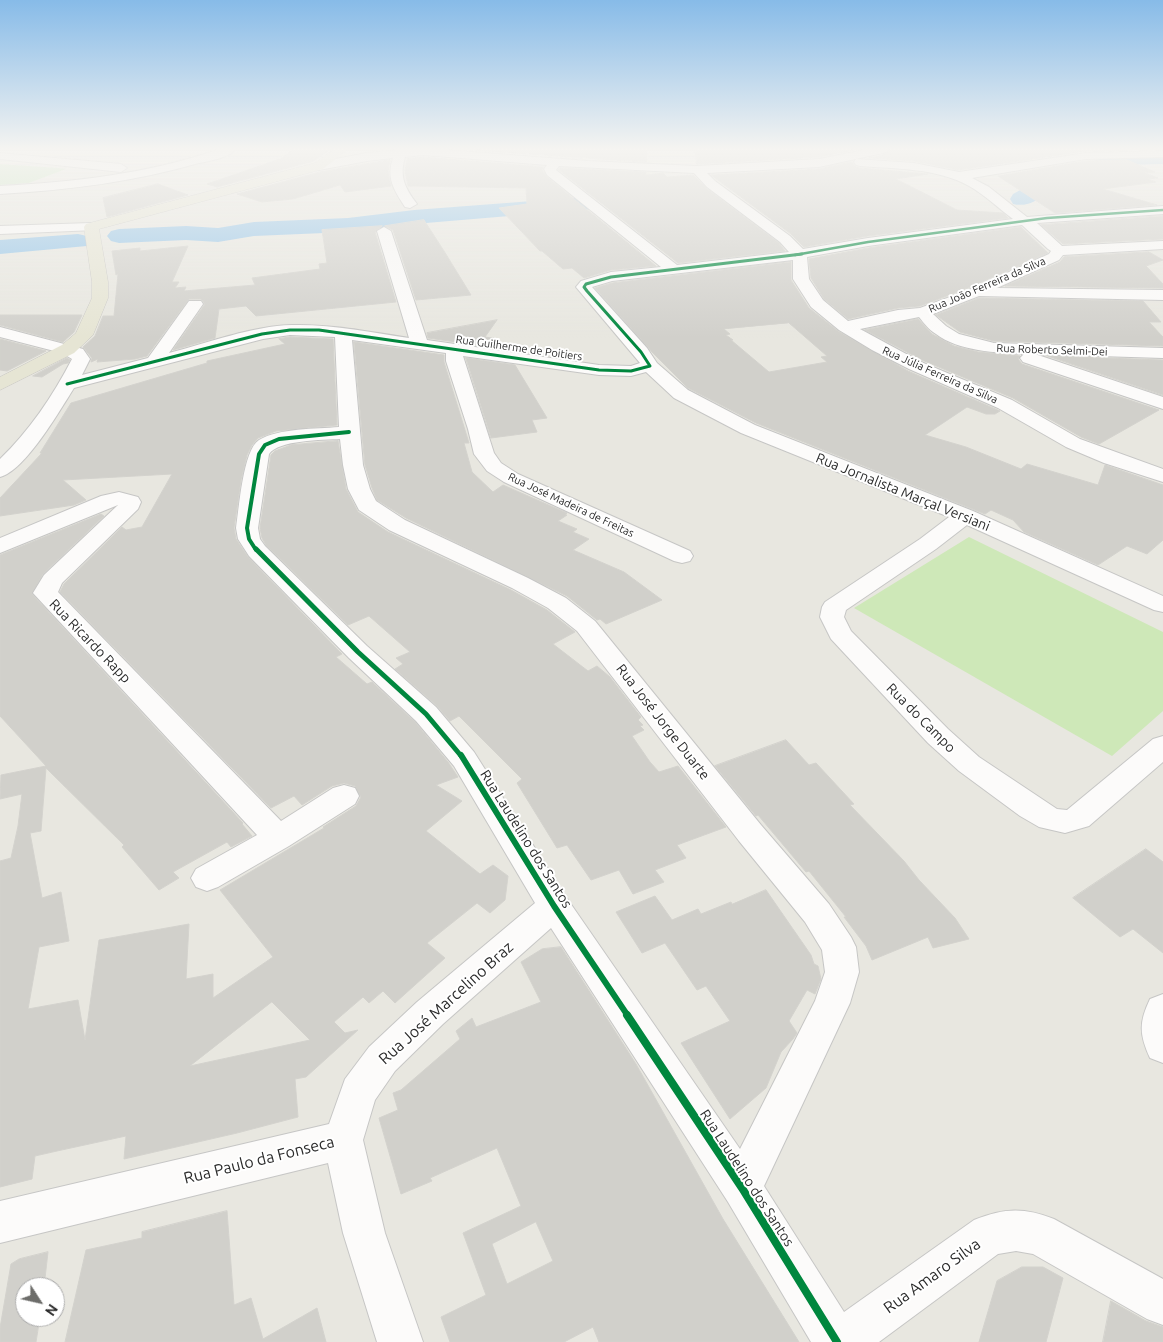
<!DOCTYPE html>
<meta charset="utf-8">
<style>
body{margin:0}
#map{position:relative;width:1163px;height:1342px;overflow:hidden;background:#e8e7e0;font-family:Ubuntu,sans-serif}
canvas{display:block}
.north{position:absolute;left:15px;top:1277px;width:50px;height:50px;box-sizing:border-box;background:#fff;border:1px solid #aaa;border-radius:50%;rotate:125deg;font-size:14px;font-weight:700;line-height:20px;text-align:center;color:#2b2b2b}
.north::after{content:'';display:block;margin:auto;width:18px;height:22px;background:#6d6d6a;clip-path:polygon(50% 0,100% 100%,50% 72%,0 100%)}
</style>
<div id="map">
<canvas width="1163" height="1342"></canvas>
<div class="north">N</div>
</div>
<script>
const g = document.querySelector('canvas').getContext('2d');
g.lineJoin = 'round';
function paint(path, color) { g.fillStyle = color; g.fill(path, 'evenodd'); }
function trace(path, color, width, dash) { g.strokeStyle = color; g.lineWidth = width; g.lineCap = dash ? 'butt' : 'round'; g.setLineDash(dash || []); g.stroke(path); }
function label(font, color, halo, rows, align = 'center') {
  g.font = font + ' Ubuntu,sans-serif'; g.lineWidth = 4; g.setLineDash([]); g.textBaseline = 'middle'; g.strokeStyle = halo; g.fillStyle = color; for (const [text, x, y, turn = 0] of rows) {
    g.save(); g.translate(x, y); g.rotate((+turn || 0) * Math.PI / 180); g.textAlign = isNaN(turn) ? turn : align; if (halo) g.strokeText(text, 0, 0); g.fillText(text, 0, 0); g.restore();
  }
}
paint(new Path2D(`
 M0,164l59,4 7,1 -37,14 -29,2z`), '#c4e4ba');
paint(new Path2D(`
 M969,537l194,95v79l-51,45 -258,-148z`), '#cee8b8');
paint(new Path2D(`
 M1163,152v12l-40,1 -33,9 -45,7 -3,2 3,9c-7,10 -20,15 -32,12l-3,-5 3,-5 9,-5 -2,-8 12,-9 7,-2 49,-8 34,-9z
 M585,197l8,2 3,5 -3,5 -179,15 -66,8 -94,4 -36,6 -32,-2 -67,3 -8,-2 -4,-5 4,-5 8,-2 67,-3 32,2 36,-6 94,-4 66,-8z
 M78,234l9,2 3,5 -3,5 -87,8v-14z`), '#95c5e8');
const building = new Path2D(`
 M292,150h37l-15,11 -97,26 -10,-3 73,-25z
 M474,150h173v12z
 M695,150h158l-34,7 -122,7z
 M891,150h212l1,1h-18l-128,19 -44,-9 -45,-3 14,-3z
 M423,157l120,10 -1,3 4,6 110,90 -45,4 -27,8 -12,-10 -9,1 -21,-18h-2l-41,-43 28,-4 -1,-16 -118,-2 -3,-15 2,-12z
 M390,160l-2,12 3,14 -46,6 -5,-7 -47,14 -31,3 -25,-8 83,-22z
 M1127,160l28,12 -10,1 13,5 -10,1 8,3 -53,7 54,16 -102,8 -57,-37 88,-15z
 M852,162l2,4 6,2 68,6 -32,5 61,31 46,3 5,5 -140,18 -64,11 -13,-13 -80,-59 108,-6z
 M560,168l86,4v3l17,-2 4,4 26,-2 13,13 73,55 6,8 -107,12 -119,-93z
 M158,184l30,11 -81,22 -4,-19z
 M1163,216v23l-100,5 -22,-19z
 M424,220l20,31 27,44 -55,5 -23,-70 -8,-4z
 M382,226l-7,6 21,70 -140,14 -10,-10 -27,3 -4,29 -42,12 32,-46 -4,-5h-12l-42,57 -12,3 -38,3 1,-3 -7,3 1,-4 -9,-11 12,-11 8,-20h11l4,-42 -2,1 -4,-24 28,-3v3l48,-5 -16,36h7l-4,6 11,-1 -2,4 71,-6 -3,-7 68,-9 -1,-5 8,-1 -5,-33z
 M1021,227l27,26 -80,35 -48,18 -22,2 -50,11 -24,-20 -13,-21 -2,-19 59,-11z
 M1149,252l14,8 -17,6 17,18v4l-158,-2 55,-24 4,-5z
 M791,262v18l18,28 29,23 70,40 92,40 -5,3h-9l-19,-7 -42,28 41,12 55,22 6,-5 71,21 7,-20 58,20v55l-16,14 -20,-8 -29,19 -74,-33 -11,-12 -22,-10 -6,4 -229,-91 -68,-35 -36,-36 -57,-64 17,-5zM789,323l38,33 -6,1 6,5 -58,10 -38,-32h2l-7,-5 4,-1 -6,-5z
 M979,298l164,3 18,21h-12l14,15v9l-169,-5 -34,-9 -24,-17z
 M0,315h82l-8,17 -11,10 -63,-17z
 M918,319l14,15 22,12 24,6 42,4 -2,3 4,5 137,46 -60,34 -18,-7 -68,-39 -91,-38 -57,-30z
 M497,320l-12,17 13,2 7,10 -77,-11 -1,-5z
 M290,337l43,2 4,86 -61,6 -18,7 -6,7 -5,10 -6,25 -7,48 2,11 12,18 94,97 -6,3 31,27 5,-2 43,40 33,40 10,15 -22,8 26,16 -36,30 54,43 13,-9 15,11 -3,24 -15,13 -13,-10 -50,40 18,15 -50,45 -12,-12 -14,12 -6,-6 -29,25 11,11 13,-3 -52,47 -11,2 3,38 -61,16 -113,26 2,-23 -69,15 -22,5 -3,23 -32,8v-326l11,-3 7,-32 4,-32 -22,5 1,-24 45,-9 -46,-50v-161l101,-41 3,2 -61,58 -11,20 211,229 -1,1 10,12 -21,11 -4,-5 -54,30 6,6 -20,12 -37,-43 2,-2 -78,-77 -5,63 -11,2 12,65 19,-6 8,49 -30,6 -11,62 50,-9 7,40 14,-100 90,-16 -3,55 27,-5v24l60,-41 -53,-67 104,-62 -1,-1 33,-21 5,-9 -6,-11 -11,-3 -12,3 -30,19 -8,-9 -23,12 -211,-216 4,-8 58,-57 4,3 16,-3 30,-53 -109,6 23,20 -12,5 -74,11v-18l42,-45h-2l31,-50 136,-40v-2l78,-17 -6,-5zM272,1002l38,38 -120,26z
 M0,339l46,12 -39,20 -7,-1z
 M354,342l90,13v7l25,81h-5l8,29 21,20 10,-7 64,28 -2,2h2l-9,6 19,8 -4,3 16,7 -16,11 51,22 38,28 -56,24 -6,-5 -3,1 -30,-24 -161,-78 -29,-18 -5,-12 -7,-23z
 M1048,356l115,4v35z
 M67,358l3,2 -2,3 -5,1 -21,13 -9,-1z
 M466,358l49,7 32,53 -15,2 5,12 -46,6z
 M338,441l8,48 12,23 30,20 123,58 36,20 28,22 -22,12 35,27 9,-5 13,11 31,40 -3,3 5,5 -3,1 4,4 -12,6 18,26 9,10 19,-6 48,61 -49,18 9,13 -31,12 9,12 -31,12 -14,-24 -28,10 -24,-35 -10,3 -40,-65 5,-4 -63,-63 -9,5 -13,-15 -42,-37 8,-5 -7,-6 14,-6 -41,-36 -21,9 -82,-80 -4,-7 -2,-10 11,-73 4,-4 16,-6z
 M786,740l23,25 7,-2 38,41 -4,1 54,56 15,19 36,38 14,21 -36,9 -5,-11 -56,23 -6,-14 -22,-29h2l-37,-46 -3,1 -48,-57 -2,1 -41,-50z
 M1146,849l17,13v91l-30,-24 -13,8 -47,-39z
 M766,890l45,65 3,9 4,2 3,13 -6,15 -8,-4 -18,31 8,12 -4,6 -12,13 -15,36 -36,31 -49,-76 49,-22 -24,-35 -9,4 -32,-47 -23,10 -26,-41 39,-16 17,24 26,-11 3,5 30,-12 1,2z
 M561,947l75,117 87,155 76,123h-200l-6,-15 -29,15h-114l-9,-25 45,-22 -23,-62 58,-27 -24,-58 -67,30 2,3 -31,13 -22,-76 19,-8 -5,-17 8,-3 59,-51 -4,-8 16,-13 4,9 65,-25 -20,-40 21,-13zM536,1222l17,39 -46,23 -15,-40z
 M227,1211l7,94 17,-7 12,41 54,-31 9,34h-261l21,-92 56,-12v-6z
 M48,1252l-4,35h-19v30h15l-4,25h-36v-14l11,-64 8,-5z
 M1022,1267h21l20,11 -17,64h-67l18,-61z
 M1111,1301l35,20 17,6v15h-60z`);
paint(building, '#d1d0cb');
trace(building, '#d3d2cd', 1);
const minor = new Path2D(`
 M217,150h18c-8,8 -25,11 -36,13 -65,19 -131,27 -199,31v-8c74,-4 146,-12 217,-36z
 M398,150h48l142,11 109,5 122,-7 45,-9h25l-6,3 -64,14 -112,6 8,8 75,55 13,13 65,-11 145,-19c-15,-11 -28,-24 -44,-33 -32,-18 -73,-17 -109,-20l-4,-1 -2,-3 2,-3 58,4 45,9 127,-19 77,-2v6l-77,2 -114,19 17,9 38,30 136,-11v8l-126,9 25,23 101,-5v8l-100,6 -4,5 -62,28 166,2v10l-184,-4 -46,18 13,12 13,8 35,9 169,5v10l-128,-4 128,43v12l-140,-47 -3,-4 4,-4c-27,-1 -66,-3 -88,-20 -7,-4 -12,-11 -17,-17l-59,12 61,33 91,38 68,39 83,30v13l-59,-19 -38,-16 -68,-39 -89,-39 -37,-19 -33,-20 -28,-23 -18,-28v-19l-181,21 -20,6 55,61 10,15 31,27 67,35 218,86 190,85v16l-9,-2 -187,-85 -31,24 -90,61 -2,7 7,14 97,98 31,28 78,52 10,1 86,-71 10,-3v26l-74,64 -24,7 -26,-6 -19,-11 -61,-45 -31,-28 -97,-104 -11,-22 2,-10 3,-5 95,-63 29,-22 -208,-84 -67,-35 -28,-26 -15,4 -32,-1 -136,-19 31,97 7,10 17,11 172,77 3,5 -3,5 -8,2 -8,-2 -170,-79 -17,-11 -13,-17 -6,-25 -22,-68v-8l-94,-13 11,125 7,24 6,12 29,19 123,58 38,20 29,23 166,204 68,79 22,33 5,10 3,25 -9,31 -86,183 80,126 130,-92c30,-12 50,-13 80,-1l109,60v46l-16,-6 -114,-65 -17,-3 -18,3 -119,88h-68l-83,-140 -177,-274 -108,96 -48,47 -20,29 -12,40 22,93 38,109h-46l-34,-109 -15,-70 -328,80v-42l329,-77 16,-45 24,-32 48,-45 118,-99 -81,-137 -38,-45 -67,-63 -100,-102 -11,-17 -2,-11c3,-19 7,-78 23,-88 20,-12 57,-11 80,-13l-4,-90 -45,-2 -27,4 -189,49c-14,22 -49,83 -74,89v-18c29,-28 53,-63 72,-100l-10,-6 -62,-16v-10l83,22 7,10 -8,16 66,-17 41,-57h12l2,3 -34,49c39,-10 83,-27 123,-28 39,-1 78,7 117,13l-32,-107 7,-4 7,4 36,109 172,25 32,1 9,-3 -64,-76 5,-6 30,-9 50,-5 -114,-92 -3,-6 3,-4 -124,-10 -18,2c-6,20 0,31 12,47l-7,4 -5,-1c-11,-17 -19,-29 -12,-49l-26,3 -48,9 -6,-4 6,-4 48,-9zM559,166l135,7 13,14 73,55 9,10 -112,13 -121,-95zM1022,225l26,24 3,2 -2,3 -80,36 -49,18 -22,2 -50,11 -25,-21 -14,-21 -2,-22 61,-11zM340,439l3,26 5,24 11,21 30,20 123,58 36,20 29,23 162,210 66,81 17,28 3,22 -10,29 -75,148 -174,-252 -92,-145 -38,-45 -69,-61 -102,-100 -5,-7 -2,-11 11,-74c9,-14 54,-14 71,-15z
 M0,153l121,11 6,4 -6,4 -121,-13z
 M91,223l7,4 -2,3 -96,4v-8z
 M119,492l19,5 3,5 -3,7 -76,74 -4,9 223,229 52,-33 11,-3 11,3 4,8 -4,8 -66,42 -71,41 -11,4 -11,-4 -5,-9 5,-9 61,-34 -224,-242 11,-18 74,-70 -118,48v-15l101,-42z
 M1163,994v69l-13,-5c-11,-24 -11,-36 0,-59z`);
const major = new Path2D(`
 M333,150h14l-24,19 -224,60 9,53v16l-15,37 -19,18 -74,37v-13l62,-32 14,-12 16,-35v-16l-8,-55 2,-3 229,-61z`);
trace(minor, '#c6c6c5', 2);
trace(major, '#c5c4c1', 1);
paint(minor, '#fcfbfa');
paint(major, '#e6e5d4');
trace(new Path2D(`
 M795,255l73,-13 179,-24 116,-8`), '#00873e', 2.5);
trace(new Path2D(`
 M67,384l195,-50 28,-4h29l280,40 32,1 19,-5 -9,-14 -54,-61 -3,-4 2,-3 25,-7 191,-23`), '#00873e', 3);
trace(new Path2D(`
 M256,550l-7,-11 -2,-11 12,-74 6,-9 14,-6 70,-7`), '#00873e', 4);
trace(new Path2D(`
 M256,549l102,103 68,62 36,43`), '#00873e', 5);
trace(new Path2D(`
 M461,755l93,151 74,110`), '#00873e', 6);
trace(new Path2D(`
 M627,1015l115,173 95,154`), '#00873e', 8);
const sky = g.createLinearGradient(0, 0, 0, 338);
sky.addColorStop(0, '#87bbe8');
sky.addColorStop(0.44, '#f5f4f1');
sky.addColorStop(1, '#f5f4f100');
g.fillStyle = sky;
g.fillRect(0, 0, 1163, 338);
label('11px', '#2b2b2b', '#fff', [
 ["Rua João Ferreira da Silva",987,285,-23],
 ["Rua Guilherme de Poitiers",519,348,8],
 ["Rua Roberto Selmi-Dei",1052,350,2],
 ["Rua Júlia Ferreira da Silva",940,375,24],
 ["Rua José Madeira de Freitas",571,505,25]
]);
label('14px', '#2b2b2b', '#fff', [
 ["Rua Jornalista Marçal Versiani",903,492,22],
 ["Rua Ricardo Rapp",90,641,46],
 ["Rua do Campo",921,718,45],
 ["Rua José Jorge Duarte",663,722,52],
 ["Rua Laudelino dos Santos",526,839,58],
 ["Rua Laudelino dos Santos",747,1178,57]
]);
label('16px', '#2b2b2b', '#fff', [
 ["Rua José Marcelino Braz",446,1003,-42],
 ["Rua Paulo da Fonseca",259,1160,-14],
 ["Rua Amaro Silva",932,1276,-36]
]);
</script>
